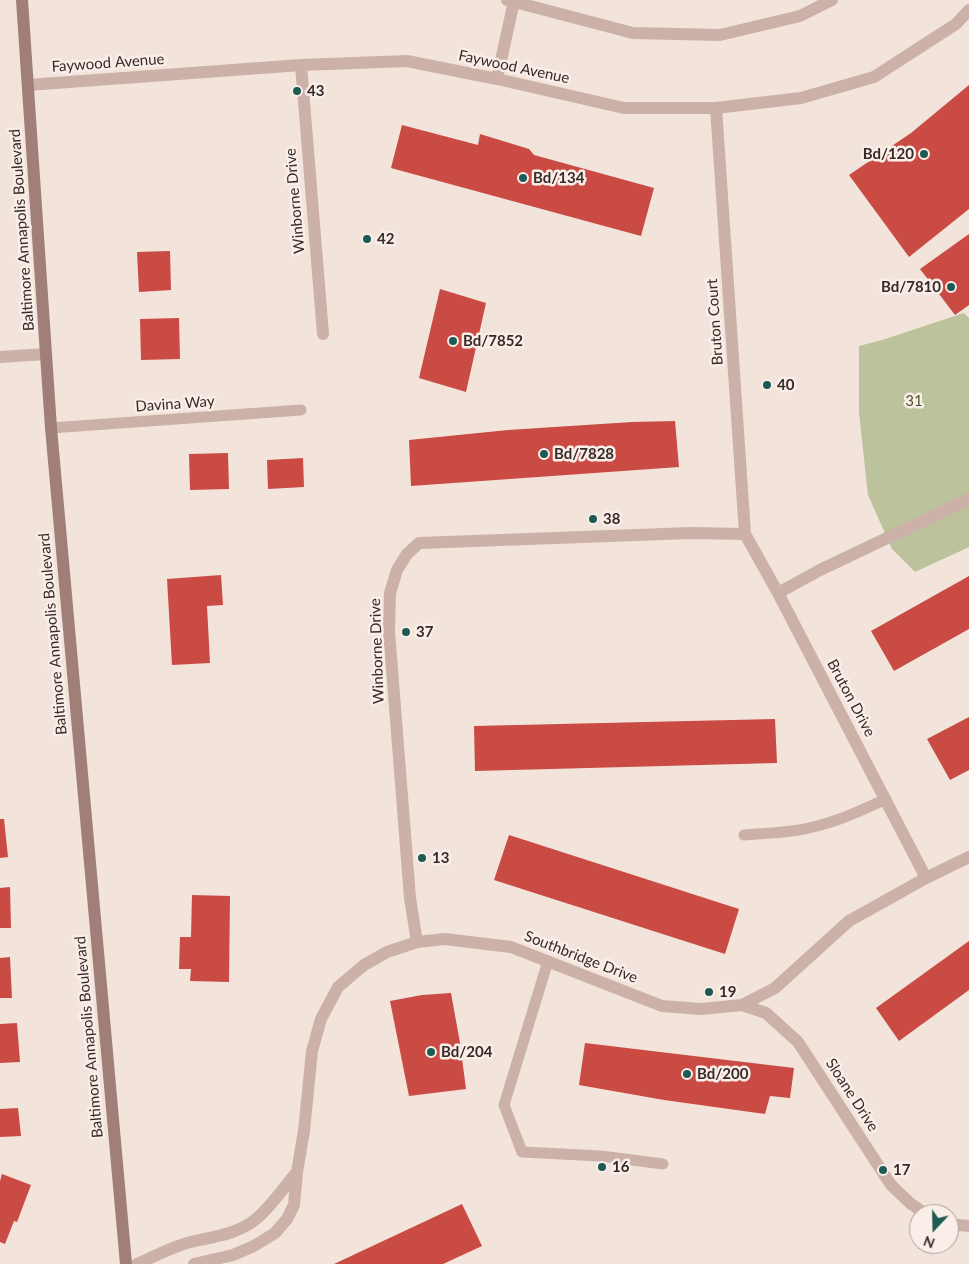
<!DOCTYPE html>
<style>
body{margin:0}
#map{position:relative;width:969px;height:1264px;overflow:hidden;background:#f2e3db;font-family:Lato,sans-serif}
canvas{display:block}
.north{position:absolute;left:909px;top:1204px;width:50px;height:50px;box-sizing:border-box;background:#faeee8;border:1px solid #aca09b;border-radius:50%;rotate:201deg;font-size:14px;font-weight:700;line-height:20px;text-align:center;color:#372a28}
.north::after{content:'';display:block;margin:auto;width:18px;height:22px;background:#1c5a53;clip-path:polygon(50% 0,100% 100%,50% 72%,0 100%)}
</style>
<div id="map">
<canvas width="969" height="1264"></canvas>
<div class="north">N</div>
</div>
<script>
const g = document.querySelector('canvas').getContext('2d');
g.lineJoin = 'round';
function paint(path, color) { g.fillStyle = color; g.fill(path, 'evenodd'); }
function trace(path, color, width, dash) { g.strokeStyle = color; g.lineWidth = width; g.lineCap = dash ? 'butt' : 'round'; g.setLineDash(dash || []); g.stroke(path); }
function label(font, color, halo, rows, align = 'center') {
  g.font = font + ' Lato,sans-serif'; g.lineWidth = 5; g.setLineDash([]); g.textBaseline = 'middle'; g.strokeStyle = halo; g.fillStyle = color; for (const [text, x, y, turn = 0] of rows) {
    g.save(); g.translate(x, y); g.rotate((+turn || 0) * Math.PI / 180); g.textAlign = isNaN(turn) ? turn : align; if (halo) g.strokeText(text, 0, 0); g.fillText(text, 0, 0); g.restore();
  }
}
paint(new Path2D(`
 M964,313l5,5v229l-54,25 -23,-23 -24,-54 -9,-82v-67l23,-6z`), '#bcc29b');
paint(new Path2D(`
 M969,85v124l-60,48 -60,-82 62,-42z
 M402,125l76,20 2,-11 49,15 5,6 120,33 -13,48 -250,-68z
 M969,234v71l-14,10 -35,-46z
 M170,251l1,39 -32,2 -2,-40z
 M440,289l46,14 -20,89 -47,-14z
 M179,318l1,41 -39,1 -1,-41z
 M675,421l4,46 -268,19 -2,-46 99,-10 124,-8z
 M228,453l1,36 -39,1 -1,-36z
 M303,458l1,29 -36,2 -1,-29z
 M221,575l2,30 -16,1 3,57 -38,2 -5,-86z
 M969,576v53l-75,42 -23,-40z
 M969,717v53l-19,10 -23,-41z
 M775,719l2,44 -302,8 -1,-45z
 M0,819h4l4,38 -8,1z
 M509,835l230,74 -14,45 -231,-74z
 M10,887l1,41h-11v-40z
 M192,895l38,1 -1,86 -39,-1 1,-12h-12l1,-32h11z
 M969,941v49l-70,51 -23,-33z
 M10,957l2,41h-12v-40z
 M451,993l9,50 6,46 -57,7 -19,-95 32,-6z
 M17,1023l3,39 -20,1v-39z
 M585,1043l209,25 -4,30 -20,-2 -5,18 -101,-14 -85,-15z
 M18,1108l3,28 -21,1v-28z
 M2,1174l29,11 -14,37 -3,-1 -9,23 -5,-2v-61z
 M462,1204l20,42 -39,18h-109z`), '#c94b43');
trace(new Path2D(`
 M51,428l250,-18
 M744,835c23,-2 47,-2 69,-8 26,-6 49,-17 73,-28
 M548,961l-44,144 18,47 79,4 62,8`), '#cbb1a7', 11);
trace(new Path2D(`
 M507,0l126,33 87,2 80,-19 32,-16
 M301,65l22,269
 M497,79l17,-78
 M28,85l273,-20 106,-4 90,18 127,29h92l85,-10 73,-21 82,-53 13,-14
 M716,108l29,426 33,59 148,285
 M0,357l46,-3
 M778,593l42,-23 149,-71
 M417,942l-7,-44 -21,-267 1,-38 7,-23 10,-16 12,-11 272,-10 54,1
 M742,1005l24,8 32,29 93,143 20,19 15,10
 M949,1224l20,2
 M137,1264c16,-7 33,-16 50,-21 23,-6 50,-8 69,-24 14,-11 29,-33 41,-47
 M194,1264l39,-9 21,-9 21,-13 12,-14 7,-14 3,-33 7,-41 8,-80 9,-32 17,-32 26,-22 23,-13 30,-10 28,-3 66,8 151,59 39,3 41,-4 33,-17 74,-67 77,-43 43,-21`), '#cbb1a7', 12);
trace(new Path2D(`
 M22,0l29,428 75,836`), '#9f7f78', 12);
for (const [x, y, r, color] of [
 [297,91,5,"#1c5a53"],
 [924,154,5,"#1c5a53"],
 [523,178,5,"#1c5a53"],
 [367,239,5,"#1c5a53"],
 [951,287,5,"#1c5a53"],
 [453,341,5,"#1c5a53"],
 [767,385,5,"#1c5a53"],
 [544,454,5,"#1c5a53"],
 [593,519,5,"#1c5a53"],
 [406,632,5,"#1c5a53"],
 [422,858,5,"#1c5a53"],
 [709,992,5,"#1c5a53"],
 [431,1052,5,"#1c5a53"],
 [687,1074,5,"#1c5a53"],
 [602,1167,5,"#1c5a53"],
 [883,1170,5,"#1c5a53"]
]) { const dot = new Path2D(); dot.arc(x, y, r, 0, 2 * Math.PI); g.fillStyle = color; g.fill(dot); trace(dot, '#faeee8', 2); }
label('15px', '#372a28', '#faeee8', [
 ["Faywood Avenue",108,63,-4],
 ["Faywood Avenue",514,67,12],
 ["Winborne Drive",295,201,-95],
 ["Baltimore Annapolis Boulevard",22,230,-94],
 ["Bruton Court",715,322,-94],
 ["Davina Way",175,404,-4],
 ["Baltimore Annapolis Boulevard",53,634,-95],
 ["Winborne Drive",377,651,-92],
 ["Bruton Drive",851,698,62],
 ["Southbridge Drive",581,957,21],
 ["Baltimore Annapolis Boulevard",89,1037,-95],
 ["Sloane Drive",852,1095,57]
]);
label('bold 15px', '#372a28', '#faeee8', [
 ["43",307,91],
 ["Bd/120",914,154,"right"],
 ["Bd/134",533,178],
 ["42",377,239],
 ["Bd/7810",941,287,"right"],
 ["Bd/7852",463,341],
 ["40",777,385],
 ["Bd/7828",554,454],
 ["38",603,519],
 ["37",416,632],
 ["13",432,858],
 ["19",719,992],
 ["Bd/204",441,1052],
 ["Bd/200",697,1074],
 ["16",612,1167],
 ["17",893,1170]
], 'left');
label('15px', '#4e562b', '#faeee8', [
 ["31",914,401]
]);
</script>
